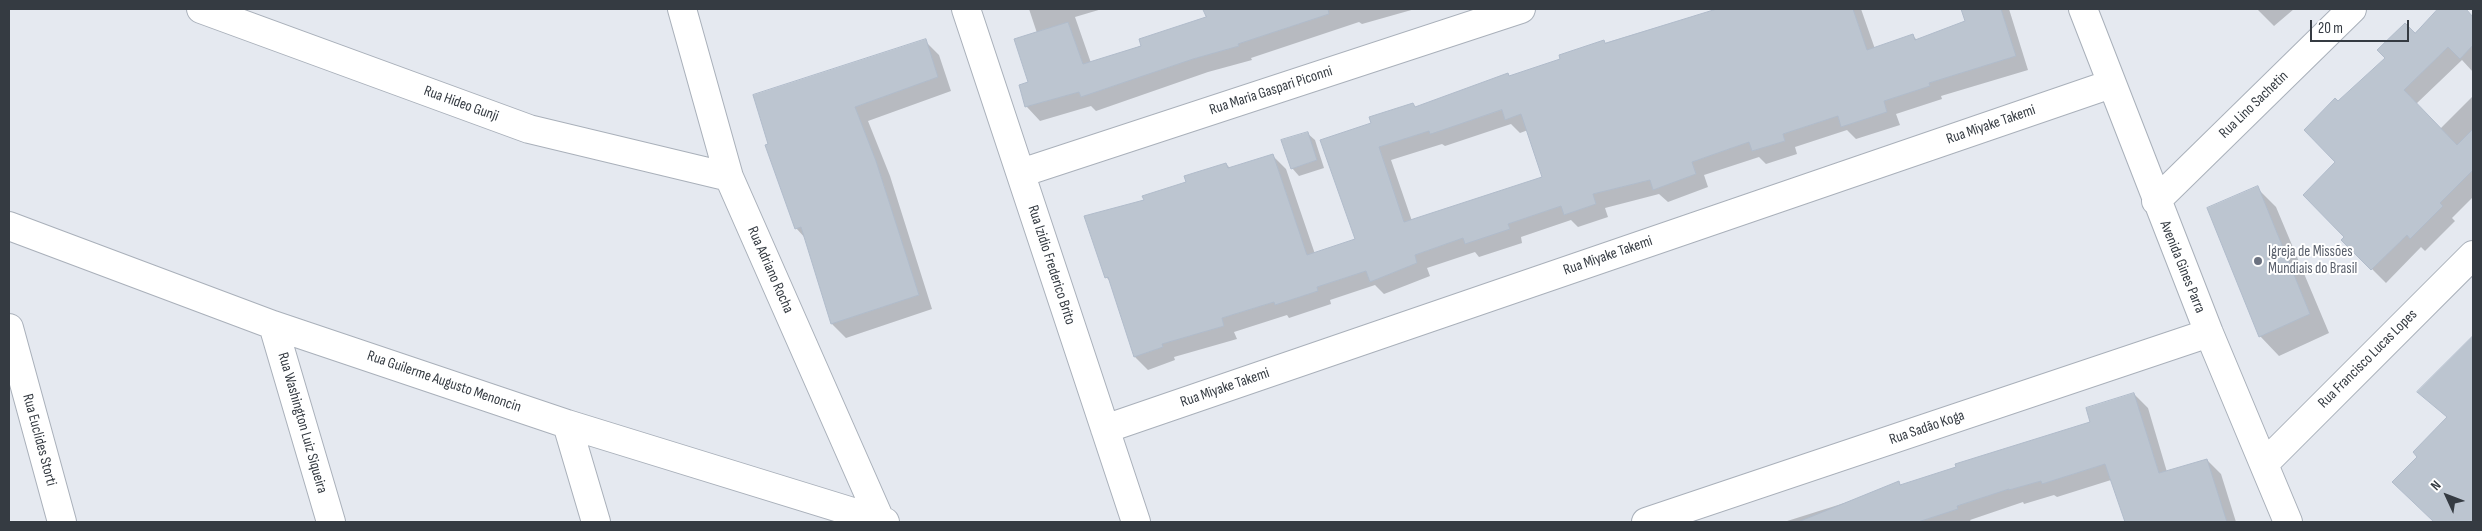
<!DOCTYPE html>
<meta charset="utf-8">
<style>
body{margin:0}
#map{position:relative;width:2482px;height:531px;overflow:hidden;background:#e5e9f0;font-family:"Sofia Sans Condensed",sans-serif}
canvas{display:block}
.frame{position:absolute;inset:0;border:10px solid #353b42;pointer-events:none}
.north{position:absolute;left:2422px;top:471px;width:50px;height:50px;-webkit-text-stroke:4px #fff;paint-order:stroke;rotate:313deg;font-size:14px;font-weight:700;line-height:20px;text-align:center;color:#353b42}
.north::after{content:'';display:block;margin:auto;width:18px;height:22px;background:#353b42;clip-path:polygon(50% 0,100% 100%,50% 72%,0 100%)}
.scale{position:absolute;left:2310px;top:20px;width:99px;height:22px;box-sizing:border-box;border:2px solid #353b42;border-top:0;padding-left:6px;font-size:15px;line-height:18px;white-space:nowrap;color:#353b42;-webkit-text-stroke:4px #fff;paint-order:stroke}
</style>
<div id="map">
<canvas width="2482" height="531"></canvas>
<div class="frame"></div>
<div class="north">N</div>
<div class="scale">20 m</div>
</div>
<script>
const g = document.querySelector('canvas').getContext('2d');
g.lineJoin = 'round';
function paint(path, color) { g.fillStyle = color; g.fill(path, 'evenodd'); }
function trace(path, color, width, dash) { g.strokeStyle = color; g.lineWidth = width; g.lineCap = dash ? 'butt' : 'round'; g.setLineDash(dash || []); g.stroke(path); }
function label(font, color, halo, rows, align = 'center') {
  g.font = font + ' "Sofia Sans Condensed",sans-serif'; g.lineWidth = 4; g.setLineDash([]); g.textBaseline = 'middle'; g.strokeStyle = halo; g.fillStyle = color; for (const [text, x, y, turn = 0] of rows) {
    g.save(); g.translate(x, y); g.rotate((+turn || 0) * Math.PI / 180); g.textAlign = isNaN(turn) ? turn : align; if (halo) g.strokeText(text, 0, 0); g.fillText(text, 0, 0); g.restore();
  }
}
paint(new Path2D(`
 M1029,9h73l-27,8 16,46 156,-54h168l-53,15 -3,-2 -108,36 1,2 -44,12 -112,39 -5,-5 -51,15 -13,-14 -7,-21 10,-3 7,-50z
 M1712,9h149l14,40 38,-13 5,5 48,-19 -4,-13h47l19,61 -87,26 1,3 -46,15 4,11 -44,14 -9,-9 -52,17 2,7 -31,10 -7,-7 -55,18 4,12 -40,15 -9,-8 -54,14 3,9 -30,10 -7,-7 -50,17 1,6 -43,14 -4,-5 -48,16 3,8 -46,18 -9,-9 -45,15 1,4 -42,14 -2,-3 -53,17 3,7 -63,18 1,3 -27,10 -13,-13 -23,-74 -6,-6 39,-76 81,-37 5,5 41,-14 14,14 29,85 42,-14 15,-116 41,-19 3,3 91,-34 3,3 203,-66zM1511,124l9,9 8,-3 16,48 -132,43 -21,-61 51,-16 3,2z
 M2257,9h37l-20,17z
 M2440,9h24l9,9v54l-11,-12 -46,44 24,25 33,-33v101l-21,21 3,3 -30,30 -4,-4 -35,36 -43,-43 3,-3 -9,-75 1,-59 77,-68z
 M925,41l14,14 12,36 -83,30 22,55 42,133 -86,29 -14,-14 -26,-85 -10,-11 -29,-82z
 M1307,133l8,7 9,28 -25,8 -7,-8z
 M2257,188l19,19 53,126 -50,23 -19,-20z
 M2473,337v185h-38l-41,-40 24,-25 30,-39 -29,-26z
 M2134,394l14,14 19,64 40,-12 14,14 15,48h-110l-15,-42 -54,17 -3,-2 -30,9 -1,-2 -53,18 1,2h-187l70,-22 44,-18 3,4 191,-64z`), '#0003');
const building = new Path2D(`
 M1203,9h125l1,5 -91,30 1,2 -46,13 -112,38 -2,-5 -54,15 -6,-22 9,-3 -14,-43 54,-17 15,42 58,-18 -2,-7 67,-22z
 M1717,9h136l14,41 46,-16 2,6 50,-19 -4,-12h40l15,47 -87,27 1,3 -46,15 3,11 -46,15 -3,-11 -55,18 2,7 -33,10 -3,-9 -57,20 4,12 -43,16 -3,-10 -57,14 3,10 -32,11 -3,-9 -53,18 2,5 -45,15 -2,-6 -48,17 2,8 -47,19 -4,-11 -49,16 1,4 -43,14 -1,-3 -52,16 2,8 -62,18 1,3 -29,10 -26,-80 -3,1 -21,-62 60,-16 -2,-4 44,-14 -2,-6 42,-13 2,5 45,-14 34,101 48,-16 -35,-99 51,-17 -2,-6 44,-14 2,4 93,-34 1,3 51,-17 -1,-4 45,-15 1,3zM1502,110l3,10 16,-6 21,63 -138,45 -25,-75 50,-16 1,3z
 M2438,9h28l7,8v28l-13,14 -12,-12 -44,43 53,55 16,-16v41l-33,33 3,3 -33,33 -3,-4 -36,35 -30,-30 3,-3 -41,-42 32,-33 -31,-32 31,-32 3,3 47,-43 -8,-8 28,-27 10,10z
 M926,39l12,38 -83,30 21,54 43,134 -88,29 -30,-97 -6,2 -30,-84 3,-1 -15,-49z
 M1308,132l9,28 -26,9 -10,-29z
 M2258,186l52,128 -51,23 -52,-129z
 M2473,336v186h-39l-42,-40 25,-25 -4,-5 34,-35 -30,-25z
 M2134,393l25,80 48,-14 20,63h-102l-20,-58 -63,20 -1,-3 -32,9v-1l-52,17 1,3 -40,13h-120l101,-41 1,4 56,-18 -1,-3 135,-42 -4,-14z`);
paint(building, '#bcc5d0');
trace(building, '#b0bbca', 1);
const street = new Path2D(`
 M201,9l328,120 200,48
 M682,9l47,168 152,345
 M966,9l170,513
 M2083,9l126,324 79,189
 M1021,173l500,-164
 M2156,201l196,-192
 M9,226l264,99 294,99 318,98
 M273,325l58,197
 M9,328l53,194
 M567,424l29,98
 M1105,429l1006,-345
 M2264,464l209,-209
 M1646,522l563,-189`);
trace(street, '#a9b0ba', 30);
trace(street, '#fff', 28);
for (const [x, y, r, color] of [
 [2258,261,5,"#6b7280"]
]) { const dot = new Path2D(); dot.arc(x, y, r, 0, 2 * Math.PI); g.fillStyle = color; g.fill(dot); trace(dot, '#fff', 2); }
label('15px', '#353b42', '#fff', [
 ["Rua Maria Gaspari Piconni",1271,91,-18],
 ["Rua Hideo Gunji",461,104,20],
 ["Rua Lino Sachetin",2254,105,-44],
 ["Rua Miyake Takemi",1991,125,-19],
 ["Rua Miyake Takemi",1608,256,-19],
 ["Rua Izidio Frederico Brito",1051,265,72],
 ["Avenida Gines Parra",2182,267,68],
 ["Rua Adriano Rocha",770,270,66],
 ["Rua Francisco Lucas Lopes",2368,359,-45],
 ["Rua Guilerme Augusto Menoncin",444,382,19],
 ["Rua Miyake Takemi",1225,388,-19],
 ["Rua Washington Luiz Siqueira",302,423,74],
 ["Rua Sadão Koga",1927,428,-19],
 ["Rua Euclides Storti",39,440,75]
]);
label('15px', '#5b616d', '#fff', [
 ["Igreja de Missões",2268,252],
 ["Mundiais do Brasil",2268,269]
], 'left');
</script>
